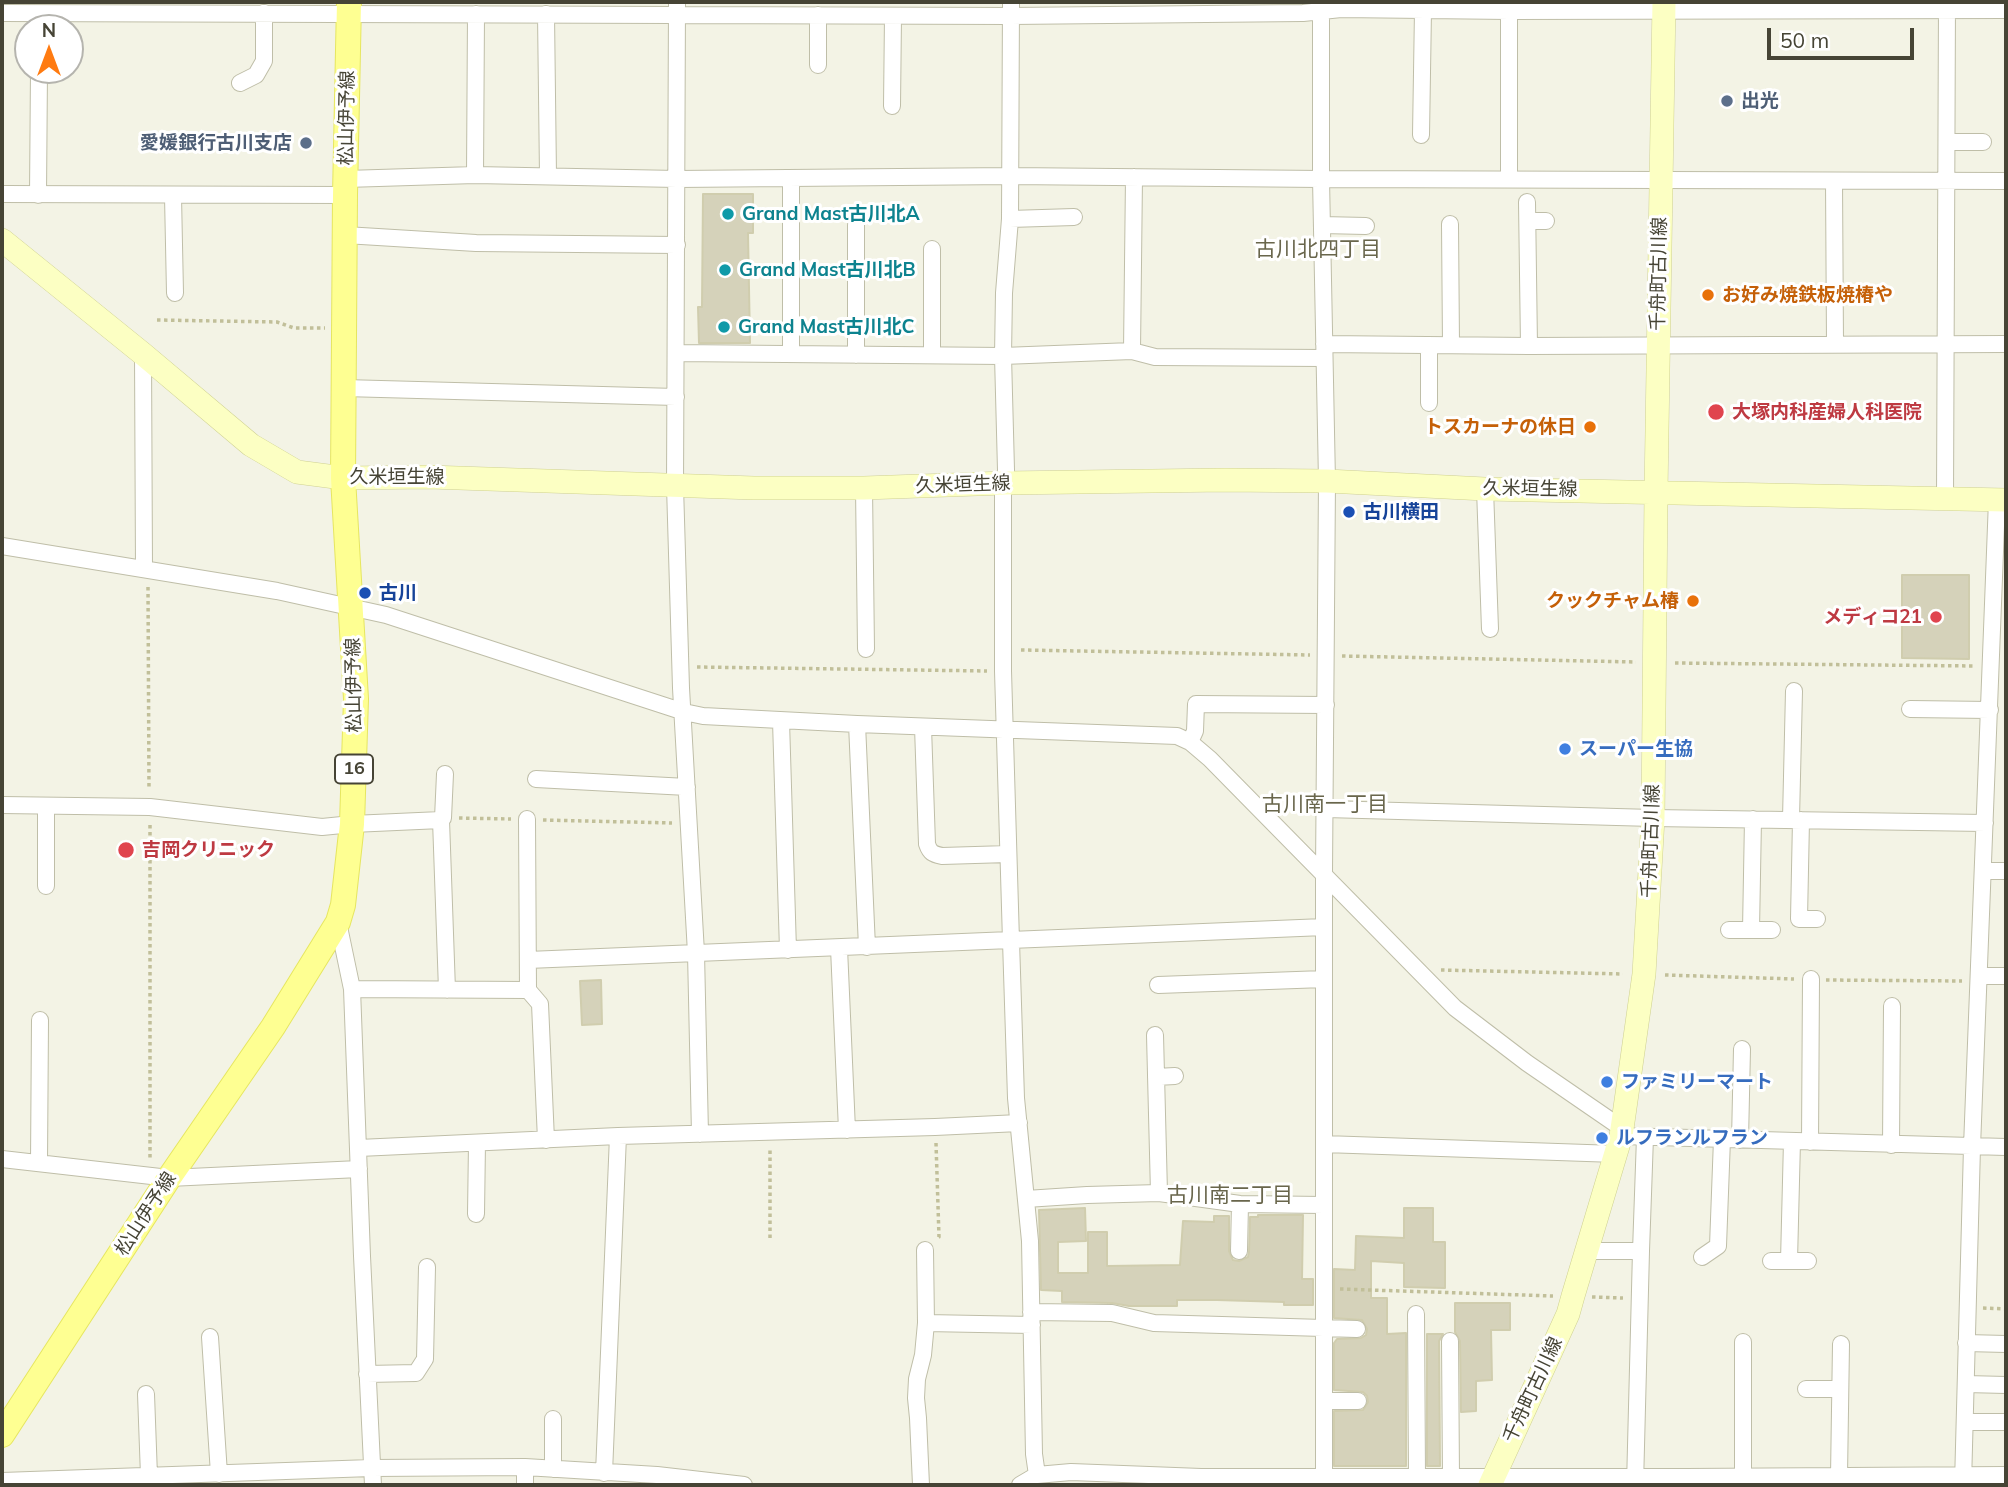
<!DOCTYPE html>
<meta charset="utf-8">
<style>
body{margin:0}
#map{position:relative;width:2008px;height:1487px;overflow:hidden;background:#f3f3e5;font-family:Mulish,sans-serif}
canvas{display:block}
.frame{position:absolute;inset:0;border:4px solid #464435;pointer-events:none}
.north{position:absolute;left:14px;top:14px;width:70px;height:70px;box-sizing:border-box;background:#fff;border:2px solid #b5b4ae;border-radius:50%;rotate:0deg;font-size:19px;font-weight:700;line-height:28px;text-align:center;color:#464435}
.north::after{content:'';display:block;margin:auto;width:24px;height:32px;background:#ff7b11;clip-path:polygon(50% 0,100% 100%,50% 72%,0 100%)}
.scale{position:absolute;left:1767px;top:28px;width:147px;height:32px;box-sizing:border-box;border:4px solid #464435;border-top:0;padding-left:9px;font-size:21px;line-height:24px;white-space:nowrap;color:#464435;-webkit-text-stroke:5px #fff;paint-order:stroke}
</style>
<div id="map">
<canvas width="2008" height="1487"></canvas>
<div class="frame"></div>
<div class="north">N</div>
<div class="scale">50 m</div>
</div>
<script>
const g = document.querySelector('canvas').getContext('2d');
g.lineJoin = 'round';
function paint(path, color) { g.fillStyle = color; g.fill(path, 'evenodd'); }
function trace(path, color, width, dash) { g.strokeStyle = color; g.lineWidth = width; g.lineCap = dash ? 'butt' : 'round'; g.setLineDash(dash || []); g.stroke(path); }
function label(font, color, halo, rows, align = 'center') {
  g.font = font + ' Mulish,"Noto Sans JP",sans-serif'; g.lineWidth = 6; g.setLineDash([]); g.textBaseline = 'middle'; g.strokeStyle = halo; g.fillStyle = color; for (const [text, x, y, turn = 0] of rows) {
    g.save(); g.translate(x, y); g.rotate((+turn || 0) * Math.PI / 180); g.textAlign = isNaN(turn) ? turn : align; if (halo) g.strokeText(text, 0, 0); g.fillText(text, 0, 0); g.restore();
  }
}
const building = new Path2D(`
 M703,194h50v39h-5l2,110h-51l-1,-36h4z
 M1902,575h67v84l-67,-1z
 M601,980l1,44 -20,1 -2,-44z
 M1085,1208l1,33 -28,1v31h30v-41h19v34l73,-1 3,-44 31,1v-6h15v35l4,9 6,1 9,-4 1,-5 1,-35h8v-2h45l-1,64h11v26h-29v-3l-67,-2h-40v6h-48l-17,-3 -50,-1v-11l-21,-1 -2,-80z
 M1404,1208h29v34h12v46l-41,-1v-24l-33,-2v37h16v36l19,-1v133h-72v-55l29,-1 5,-8 -1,-6 -4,-4 -29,-2v-47l3,-4 24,-1 5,-3 1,-6 -5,-9 -28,-2v-49l21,1 1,-34 48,2z
 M1455,1303h55v27h-19l1,50 -16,1v30l-15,1 -1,-71 -5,-9z
 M1427,1334h16l-4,7 1,125h-13z`);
paint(building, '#d5d2ba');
trace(building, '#d0cdae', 2);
const street = new Path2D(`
 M677,2l-2,484 6,202 15,265 4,181
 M1011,2l-1,217 -6,74 -1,63 3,114 -3,25v176l8,270 5,157 14,143 4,213 3,21
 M1321,4v175l6,302 -3,391v613
 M2,13l1009,3 292,-3 38,-4 168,2 497,-1
 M546,14l2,162
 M818,15v50
 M240,83l16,-8 8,-14v-48
 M892,106l1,-90
 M1421,135l2,-125
 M1947,142h36
 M475,175l1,-161
 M346,179l129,-4 202,4 334,-3 310,3 685,2
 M1509,179v-168
 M1834,181l1,163
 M2,194l343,1
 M38,195l1,-125
 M173,196l2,97
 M1527,202l2,144
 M1010,219l64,-2
 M1528,221h18
 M1450,224l1,121
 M856,225v130
 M1322,225l44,1
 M345,235l131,8 201,2
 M1324,344l205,2 477,-2
 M1132,351l2,-174
 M676,353l327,3 129,-5 23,6 169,1
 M143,354l1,215
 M791,354v-176
 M932,355v-106
 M344,388l332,9
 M1429,403v-58
 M864,488l2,161
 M1485,489l5,140
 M1945,498l2,-496
 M2,546l275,45 109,24 298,97 19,4 154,8 320,12 13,6 20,17 245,249 72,55 96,66
 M1910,709l80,1
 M781,721l7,229
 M857,724l10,223
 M923,727l4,117c3,9 6,10 15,12l66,-2
 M1190,742l5,-11 1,-27 130,1
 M536,779l151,8
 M2,805l148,2 172,20 30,-3 89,-4 6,170
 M1326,809l327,9 332,5
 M1791,819l3,-128
 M441,820l2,-2 2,-44
 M1801,820l-2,99h18
 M1984,871h22
 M46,886v-80
 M338,922l14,67 10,267 11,229
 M1729,930h43
 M1751,930l2,-111
 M839,948l8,182
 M528,960l796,-33
 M1980,976h26
 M1158,985l166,-6
 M352,989l176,1 -1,-171
 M528,990l12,14 6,136
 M1155,1035l4,158
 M1156,1077l19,-1
 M1621,1136l385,11
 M1740,1140l2,-91
 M1810,1142l1,-163
 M1324,1144l292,10
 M1891,1145l1,-139
 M359,1148l259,-12 317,-9 84,-4
 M2,1159l167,19 190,-9
 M39,1163l1,-143
 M1026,1199l61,-4 72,-2 81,11 84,1
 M476,1214l1,-71
 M1239,1251l1,-47
 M1587,1251h54l-6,234
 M1641,1251l4,-114
 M1702,1257l16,-11 4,-107
 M1771,1261h37
 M1789,1261l3,-120
 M1031,1312l81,1 42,10 203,6
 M1416,1314l1,163
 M926,1323l106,2
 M210,1337l9,137
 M1450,1341l1,136
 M1966,1343l40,1
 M367,1374l49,-1 9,-14 2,-92
 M1966,1384l40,1
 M1806,1389h34
 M146,1394l3,82
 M1324,1401h34
 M1965,1422h41
 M525,1467v18
 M553,1469v-50
 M604,1473l14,-337
 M1839,1476l2,-132
 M1743,1477v-135
 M2,1481l369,-13 154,-1 132,8 87,10
 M1963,1484l9,-337 25,-647
 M921,1485l-3,-67 -2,-20 1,-19 6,-24 3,-32 -1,-73
 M1020,1485l17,-10 34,-3 130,5h486l319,-2`);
const secondary = new Path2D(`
 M2,240l141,114 108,91 46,27 46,6 86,-1 325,11h110l141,-5 220,-3 102,1 158,8 521,11
 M1490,1485l78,-171 5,-18 48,-160 23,-162 9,-156 3,-326 8,-490`);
const primary = new Path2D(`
 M2,1435l167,-257 104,-151 65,-105 5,-17 9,-81 4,-125 -13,-221 2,-283 4,-193`);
trace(street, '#bfbea8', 18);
trace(secondary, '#cfd192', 24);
trace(primary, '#e6e660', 26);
trace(new Path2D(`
 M157,320l120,2 17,6h31
 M148,587l1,202
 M1021,650l289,5
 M1342,656l294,6
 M1675,663l300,3
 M697,667l290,4
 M459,818l52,1
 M543,820l129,3
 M150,825v335
 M1441,970l182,4
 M1665,975l129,4
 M1826,980l136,1
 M936,1143l3,94 -3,2
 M770,1238v-89
 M1340,1289l213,7
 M1592,1297l31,1
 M1983,1308l23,1`), '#c1bf99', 3.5, [3.5, 3.5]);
trace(street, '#fff', 16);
trace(secondary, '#fcffc3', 23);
trace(primary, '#feff92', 24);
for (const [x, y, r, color] of [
 [1727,101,7,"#5c6f8a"],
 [306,143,7,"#5c6f8a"],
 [728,214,7,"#0f9aa8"],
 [725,270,7,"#0f9aa8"],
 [1708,295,7,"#e8710a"],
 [724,327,7,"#0f9aa8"],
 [1716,412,9,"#e0444e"],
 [1590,427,7,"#e8710a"],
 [1349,512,7,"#1a4fb4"],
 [365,593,7,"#1a4fb4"],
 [1693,601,7,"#e8710a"],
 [1936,617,7,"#e0444e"],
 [1565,749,7,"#3f7fe0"],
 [126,850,9,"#e0444e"],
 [1607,1082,7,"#3f7fe0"],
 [1602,1138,7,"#3f7fe0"]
]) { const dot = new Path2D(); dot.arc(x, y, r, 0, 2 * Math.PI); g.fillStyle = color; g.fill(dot); trace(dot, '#fff', 2.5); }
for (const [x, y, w] of [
 [354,769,38]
]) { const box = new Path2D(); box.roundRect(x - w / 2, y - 14.5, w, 29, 5); g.fillStyle = '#fff'; g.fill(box); trace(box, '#464435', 2); }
label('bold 18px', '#464435', null, [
 ["16",354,769]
]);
label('bold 19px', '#4e5e75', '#fff', [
 ["出光",1741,101],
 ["愛媛銀行古川支店",292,143,"right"]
], 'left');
label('19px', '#464435', '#fff', [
 ["松山伊予線",347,118,-89],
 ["千舟町古川線",1659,274,-89],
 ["久米垣生線",397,477],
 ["久米垣生線",963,485,-2],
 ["久米垣生線",1530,489,1],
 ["松山伊予線",354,685,-91],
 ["千舟町古川線",1651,841,-88],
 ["松山伊予線",146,1214,-57],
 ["千舟町古川線",1533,1390,-65]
]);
label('bold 19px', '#0d838f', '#fff', [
 ["Grand Mast古川北A",742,214],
 ["Grand Mast古川北B",739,270],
 ["Grand Mast古川北C",738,327]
], 'left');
label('bold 19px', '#c56008', '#fff', [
 ["お好み焼鉄板焼椿や",1722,295,"left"],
 ["トスカーナの休日",1576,427],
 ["クックチャム椿",1679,601]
], 'right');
label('bold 19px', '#be3a42', '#fff', [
 ["大塚内科産婦人科医院",1732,412],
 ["メディコ21",1922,617,"right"],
 ["吉岡クリニック",142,850]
], 'left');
label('bold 19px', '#164399', '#fff', [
 ["古川横田",1363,512],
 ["古川",379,593]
], 'left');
label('bold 19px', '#366cbe', '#fff', [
 ["スーパー生協",1579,749],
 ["ファミリーマート",1621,1082],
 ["ルフランルフラン",1616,1138]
], 'left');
label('21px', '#69664c', '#fff', [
 ["古川北四丁目",1318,250],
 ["古川南一丁目",1325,805],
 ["古川南二丁目",1230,1196]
]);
</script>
